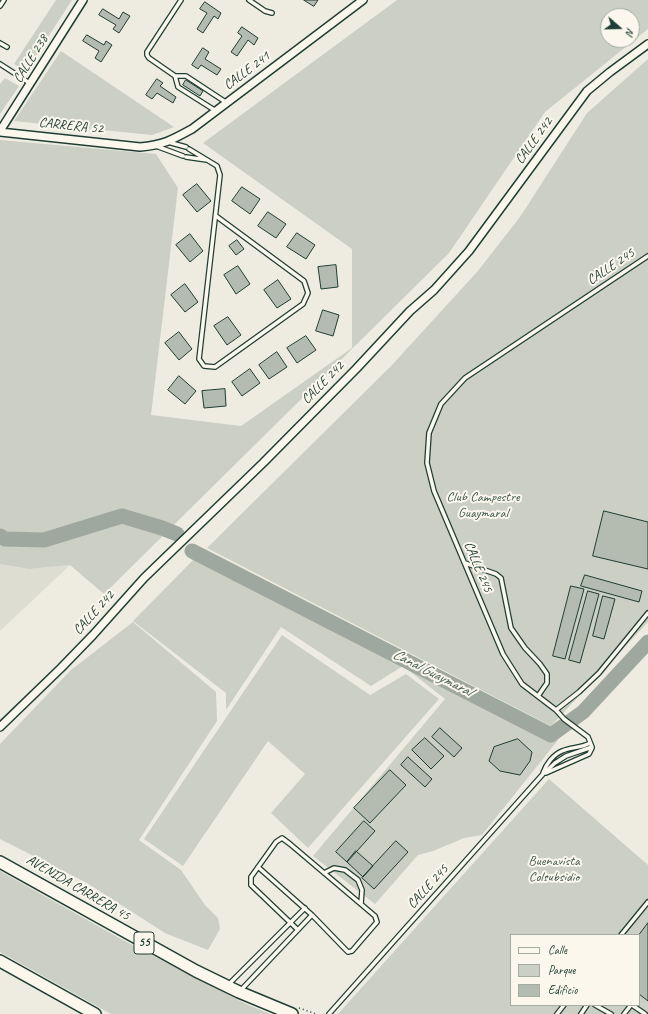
<!DOCTYPE html>
<style>
body{margin:0}
#map{position:relative;width:648px;height:1014px;overflow:hidden;background:#eeece1;font-family:Caveat,sans-serif}
canvas{display:block}
.legend{position:absolute;left:510px;top:934px;width:130px;height:72px;box-sizing:border-box;background:#fbf7ec;border:1px solid #a3ada2;margin:0;padding:5px 7px;list-style:none;font-size:12px;color:#1f3d34}
.legend li{display:flex;align-items:center;gap:8px;height:20px}
.legend b{width:20px;border:1px solid #a3ada2}
.north{position:absolute;left:600px;top:8px;width:40px;height:40px;box-sizing:border-box;background:#fbf7ec;border:1px solid #a3ada2;border-radius:50%;rotate:110deg;font-size:11px;font-weight:700;line-height:16px;text-align:center;color:#1f3d34}
.north::after{content:'';display:block;margin:auto;width:14px;height:18px;background:#1f3d34;clip-path:polygon(50% 0,100% 100%,50% 72%,0 100%)}
</style>
<div id="map">
<canvas width="648" height="1014"></canvas>
<ul class="legend">
<li><b style="height:5px;background:#fbf7ec"></b>Calle</li>
<li><b style="height:11px;background:#cbcfc4"></b>Parque</li>
<li><b style="height:11px;background:#b4bbb0"></b>Edificio</li>
</ul>
<div class="north">N</div>
</div>
<script>
const g = document.querySelector('canvas').getContext('2d');
g.lineJoin = 'round';
function paint(path, color) { g.fillStyle = color; g.fill(path, 'evenodd'); }
function trace(path, color, width, dash) { g.strokeStyle = color; g.lineWidth = width; g.lineCap = dash ? 'butt' : 'round'; g.setLineDash(dash || []); g.stroke(path); }
function label(font, color, halo, rows, align = 'center') {
  g.font = font + ' Caveat,sans-serif'; g.lineWidth = 4; g.setLineDash([]); g.textBaseline = 'middle'; g.strokeStyle = halo; g.fillStyle = color; for (const [text, x, y, turn = 0] of rows) {
    g.save(); g.translate(x, y); g.rotate((+turn || 0) * Math.PI / 180); g.textAlign = isNaN(turn) ? turn : align; if (halo) g.strokeText(text, 0, 0); g.fillText(text, 0, 0); g.restore();
  }
}
paint(new Path2D(`
 M0,564l29,5 41,-4 -70,66z`), '#ddddd2');
paint(new Path2D(`
 M56,0h16l-46,71 -12,-7z
 M397,0h251v29l-103,83 -96,141 -345,341 -34,-29 -41,4 -29,-5v-424l156,14 22,34 -27,227 90,11 111,-78v-99l-149,-106zM608,16h24v24h-24z
 M61,51l113,76 -22,8 -138,-14z
 M648,59v563l-97,104 -344,-178 185,-183 85,-93 43,-55 67,-104z
 M5,78l14,8 -19,28v-30z
 M202,551l356,189 -76,95 -18,3 -31,13 -15,4 -43,49 -62,-48 132,-157 -42,-33 -32,20 -90,-59 -55,83v-17l-93,-72z
 M133,622l83,70 1,29 -78,119 42,30 24,35 13,13 2,11 -12,21 -43,-17 -78,-50 -87,-44v-95l71,-74z
 M282,635l88,60 36,-21 33,25 -131,149 -37,-35 34,-39 -37,-33 -85,125 -39,-27z
 M549,779l99,86v149h-310zM511,935h128v70h-128z
 M0,871l121,68 125,65 24,10h-159l-111,-62z`), '#cbcfc4');
trace(new Path2D(`
 M0,536l5,3 39,1 78,-24 40,12 15,6
 M192,551l359,184 32,-23 65,-70`), '#9fa89f', 15);
const building = new Path2D(`
 M304,0h14l-4,6z
 M205,2l16,11 -3,6 -4,-3 -11,17 -6,-4 10,-16 -7,-4z
 M103,9l16,10 4,-7 7,4 -11,17 -6,-4 3,-4 -17,-10z
 M242,27l16,11 -4,7 -6,-5 -11,16 -6,-4 11,-16 -4,-3z
 M87,35l17,10 2,-4 6,4 -11,17 -6,-4 4,-7 -16,-10z
 M203,48l6,4 -4,7 16,10 -4,6 -16,-10 -3,4 -6,-4z
 M157,79l6,4 -3,3 16,11 -3,6 -16,-10 -5,6 -6,-4z
 M186,80l17,11 -3,5 -17,-11z
 M197,184l14,17 -14,11 -14,-17z
 M242,187l18,12 -10,15 -18,-13z
 M268,212l18,12 -10,14 -18,-12z
 M297,233l18,12 -9,14 -19,-12z
 M190,234l13,17 -13,11 -14,-17z
 M237,240l7,9 -8,6 -7,-9z
 M336,265l2,22 -17,2 -3,-22z
 M238,266l12,18 -14,10 -12,-19z
 M278,280l13,19 -14,9 -13,-18z
 M185,284l13,18 -13,10 -14,-17z
 M323,310l16,5 -6,21 -17,-5z
 M228,317l13,18 -14,10 -13,-19z
 M179,332l13,17 -13,11 -14,-17z
 M306,336l10,14 -19,13 -10,-15z
 M277,352l10,15 -18,12 -10,-14z
 M250,369l10,14 -18,13 -10,-14z
 M179,376l17,15 -11,13 -17,-14z
 M225,389l1,17 -22,2 -2,-17z
 M604,511l44,11v47l-55,-13z
 M585,575l57,16 -3,11 -58,-16z
 M571,586l13,3 -19,70 -12,-3z
 M588,591l11,3 -19,69 -11,-3z
 M603,596l12,3 -11,40 -11,-3z
 M440,728l22,20 -8,9 -22,-20z
 M425,738l19,18 -13,13 -19,-19z
 M518,739l14,13 -2,9 -10,14 -20,-4 -11,-10 5,-14z
 M408,757l24,22 -7,8 -24,-22z
 M390,770l16,15 -36,38 -16,-15z
 M364,821l11,10 -28,31 -11,-10z
 M396,841l12,11 -34,37 -12,-11z
 M356,851l17,15 -10,11 -16,-15z
 M648,923v78l-9,-7v-59z`);
paint(building, '#b4bbb0');
trace(building, '#1f3d34', 1);
const service = new Path2D(`
 M181,0l-34,52v3l2,3 26,18h11l41,27
 M249,0l16,11 7,2
 M0,6l4,-6
 M0,43l7,4
 M0,64l31,20
 M175,76l3,11 38,24
 M168,142l18,5
 M156,146l27,10
 M189,149l28,17 3,9 -21,184 5,7 11,1 88,-63 5,-11 -4,-12 -88,-65
 M186,157l21,3
 M465,563l31,11 5,4 10,50 14,20 15,16 7,10v9l-9,13
 M556,710l23,-18 20,-19 49,-60
 M543,773c3,-9 10,-18 19,-22 9,-4 19,-3 28,-8
 M546,773l43,-19 3,-6
 M258,867l54,48 33,34 3,3 4,-1 25,-29 -2,-6 -85,-72 -8,-6 -6,4 -25,35v8l47,45
 M324,873l10,-5 11,2 13,10 4,10 -1,14
 M621,935l27,-33
 M228,985l77,-77
 M240,991l72,-76
 M595,1005l16,9
 M632,1005l13,9
 M329,1014l214,-240 12,-11 11,-7 26,-9 -4,-10 -24,-18 -8,-9 -34,-26 -19,-30 -69,-163 -7,-28 2,-30 12,-29 24,-26 183,-122
 M557,1014l7,-9
 M581,1014l6,-9
 M624,1014l7,-9`);
const minor = new Path2D(`
 M0,131l83,-131
 M0,132l140,15c23,-2 32,-7 52,-18l171,-129
 M0,727l61,-59 32,-33 51,-57 119,-115 93,-94 54,-58 24,-21 35,-39 118,-160 23,-19 38,-28`);
const trunk = new Path2D(`
 M0,862l196,109 43,21 53,22
 M0,961l95,53`);
trace(service, '#1f3d34', 6);
trace(minor, '#1f3d34', 10);
trace(trunk, '#1f3d34', 14);
trace(new Path2D(`
 M299,1008l17,6`), '#1f3d34', 1.5, [1, 3]);
trace(service, '#fbf7ec', 3.5);
trace(minor, '#fbf7ec', 7);
trace(trunk, '#fbf7ec', 11);
for (const [x, y, w] of [
 [144,943,20]
]) { const box = new Path2D(); box.roundRect(x - w / 2, y - 11, w, 22, 3); g.fillStyle = '#fbf7ec'; g.fill(box); trace(box, '#1f3d34', 1); }
label('bold 13px', '#1f3d34', null, [
 ["55",144,943]
]);
label('14px', '#1f3d34', '#fbf7ec', [
 ["CALLE 238",31,59,-58],
 ["CALLE 241",247,71,-37],
 ["CARRERA 52",71,126,6],
 ["CALLE 242",534,141,-54],
 ["CALLE 245",611,267,-34],
 ["CALLE 242",323,383,-45],
 ["CALLE 245",478,567,67],
 ["CALLE 242",94,613,-48],
 ["CALLE 245",428,887,-48],
 ["AVENIDA CARRERA 45",78,888,30]
]);
label('14px', '#415a51', '#fbf7ec', [
 ["Club Campestre",483,497],
 ["Guaymaral",483,513],
 ["Buenavista",554,861],
 ["Colsubsidio",554,877]
]);
label('italic 15px', '#455d54', '#fbf7ec', [
 ["Canal Guaymaral",432,673,27]
]);
</script>
